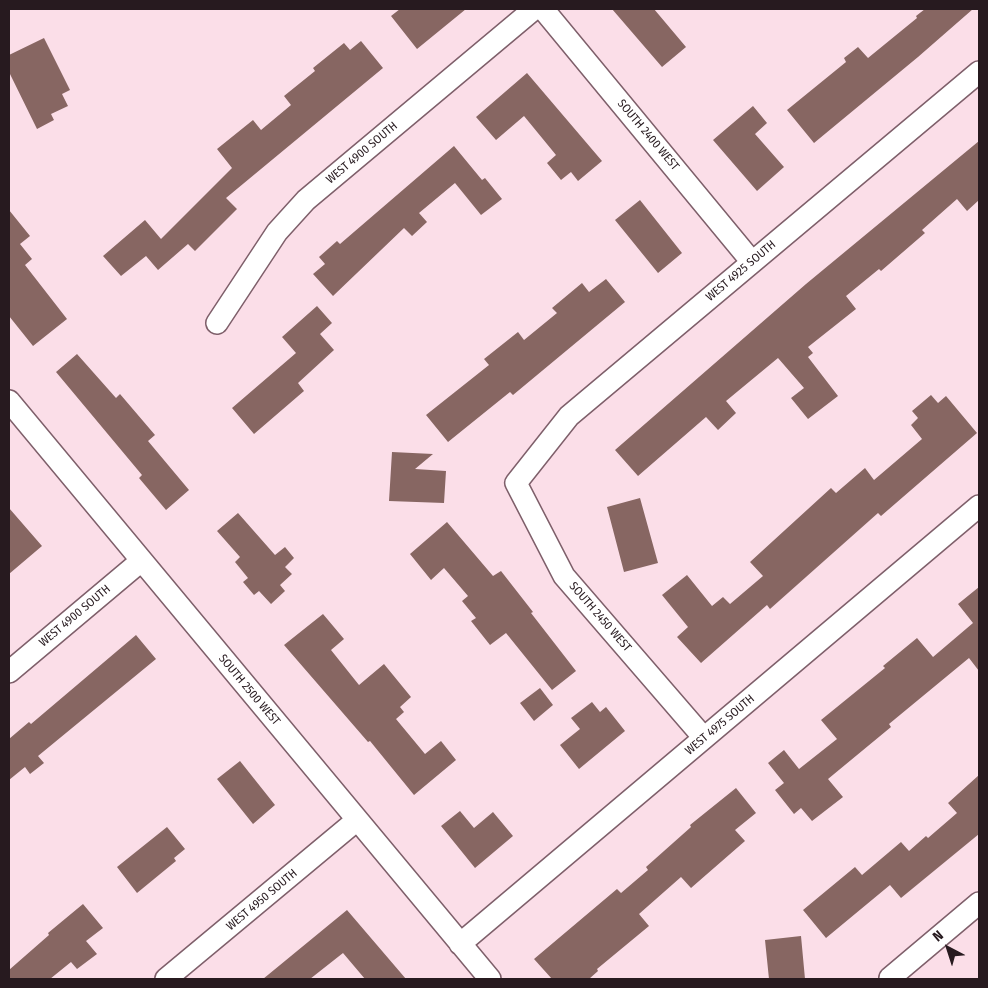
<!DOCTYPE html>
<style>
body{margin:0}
#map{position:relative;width:988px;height:988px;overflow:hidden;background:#fbdee8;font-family:"Fira Sans Condensed",sans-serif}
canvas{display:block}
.frame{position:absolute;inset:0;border:10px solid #271a1f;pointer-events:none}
.north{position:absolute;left:923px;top:923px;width:50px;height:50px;-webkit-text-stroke:4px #fff;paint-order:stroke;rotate:320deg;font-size:14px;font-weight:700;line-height:20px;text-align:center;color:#271a1f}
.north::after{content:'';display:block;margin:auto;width:18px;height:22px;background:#271a1f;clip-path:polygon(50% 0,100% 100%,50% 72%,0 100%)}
</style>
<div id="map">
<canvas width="988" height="988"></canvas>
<div class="frame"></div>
<div class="north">N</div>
</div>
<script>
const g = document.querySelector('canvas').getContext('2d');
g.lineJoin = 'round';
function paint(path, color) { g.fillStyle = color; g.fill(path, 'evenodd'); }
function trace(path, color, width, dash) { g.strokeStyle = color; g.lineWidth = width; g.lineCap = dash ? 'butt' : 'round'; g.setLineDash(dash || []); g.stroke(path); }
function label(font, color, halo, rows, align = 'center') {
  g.font = font + ' "Fira Sans Condensed",sans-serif'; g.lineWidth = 4; g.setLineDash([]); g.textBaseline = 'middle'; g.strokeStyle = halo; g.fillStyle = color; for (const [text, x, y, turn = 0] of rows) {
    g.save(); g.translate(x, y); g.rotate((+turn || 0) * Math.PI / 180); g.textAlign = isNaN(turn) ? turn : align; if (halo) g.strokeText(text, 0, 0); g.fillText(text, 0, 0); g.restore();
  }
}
paint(new Path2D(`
 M400,9h66l-49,40 -26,-33z
 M612,9h42l32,38 -24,20z
 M925,9h48l-55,48 -104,86 -27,-33 59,-48 -2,-4 14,-11 10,11 49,-40 -1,-2z
 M44,38l26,52 -8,4 6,12 -17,8 3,6 -17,9 -28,-57v-17z
 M361,41l22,27 -157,130 11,11 -42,42 -7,-7 -30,26 -12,-14 -25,20 -18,-20 42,-36 16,19 71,-71 -15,-19 36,-29 8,10 30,-25 -7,-9 31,-25 -2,-3 31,-25 6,7z
 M527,73l75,88 -24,20 -7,-9 -10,8 -14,-17 9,-8 -32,-39 -28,24 -20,-23z
 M753,106l14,17 -12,11 29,33 -27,24 -44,-51z
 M979,141v59l-12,11 -10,-12 -35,31 3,3 -44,38 -2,-2 -33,27 10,13 -48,38 5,6 -5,4 30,39 -30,23 -17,-21 13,-10 -26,-30 -52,43 10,12 -18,17 -12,-13 -68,59 -23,-26 191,-166z
 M454,146l28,34 3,-2 17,21 -21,16 -26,-32 -36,30 8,9 -15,14 -8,-8 -71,68 -20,-22 12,-10 -6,-7 18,-16 3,3z
 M640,200l42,53 -24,20 -43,-53z
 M9,210l21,26 -10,8 12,15 -7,6 42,54 -34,27 -24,-30z
 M606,279l19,23 -112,93 -3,-3 -62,50 -22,-27 63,-50 -5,-6 34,-27 6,8 33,-27 -5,-5 30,-25 7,9z
 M317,306l15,17 -12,11 14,16 -36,33 6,8 -50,43 -22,-26 64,-55 -14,-16z
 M77,354l39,44 4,-4 35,41 -7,6 41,49 -23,20 -27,-32 3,-3 -86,-103z
 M931,395l7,8 8,-7 31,37 -96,83 -3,-3 -108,96 -3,-4 -66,58 -24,-26 11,-10 -26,-32 25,-20 25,31 11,-9 7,7 33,-28 -13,-14 81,-74 5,5 29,-25 9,12 48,-41 -11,-14 7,-7 -6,-7z
 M392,452l41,2 -18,15 31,2 -2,32 -55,-2z
 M640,498l18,65 -34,9 -17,-65z
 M9,508l33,38 -33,28z
 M238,513l37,42 10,-8 9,11 -9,9 7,7 -12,11 5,6 -14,13 -12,-13 -5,4 -11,-13 5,-4 -13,-16 5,-5 -23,-26z
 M447,522l46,54 8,-5 32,41 -2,1 45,58 -24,19 -46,-57 -16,12 -19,-24 5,-3 -14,-17 6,-5 -24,-28 -13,12 -21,-26z
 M979,587v84l-10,-13 -80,66 2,3 -63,52 15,18 -31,24 -11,-13 -7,6 -19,-24 9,-7 -16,-20 16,-13 15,19 38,-30 -16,-19 64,-52 -2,-2 34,-28 16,19 40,-34 -15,-19z
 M323,614l21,25 -13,11 28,35 25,-21 27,33 -11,10 4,5 -8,7 29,35 16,-13 15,19 -42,35 -44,-54 -2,1 -84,-97z
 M136,635l20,24 -118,97 6,7 -14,11 -5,-7 -16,13v-41l20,-17 2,2z
 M540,688l13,17 -19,16 -14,-18z
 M592,702l8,10 6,-5 19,24 -46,38 -19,-24 20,-16 -9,-11z
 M240,761l35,44 -22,19 -36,-45z
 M979,775v59l-78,64 -11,-13 -64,53 -23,-28 52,-43 7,8 39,-33 8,9 17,-15 2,2 29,-25 -9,-10z
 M736,788l20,25 -21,17 10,11 -54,47 -10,-11 -42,37 10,12 -52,43 1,2 -9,8h-37l-18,-20 83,-70 4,4 27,-23 -2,-3 45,-40 -1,-2z
 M460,811l14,17 19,-16 20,24 -38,32 -34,-42z
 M167,827l18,22 -11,9 2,3 -39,32 -20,-26z
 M83,904l20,24 -17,13 11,13 -20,15 -6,-7 -21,17h-41v-9l40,-35 -1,-2z
 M347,910l59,69h-41l-22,-26 -33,26h-47z
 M801,936l4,43h-36l-4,-39z`), '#876662');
const minor = new Path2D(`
 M543,9l209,253
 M217,323l60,-91 29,-32 228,-191
 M9,401l481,578
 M9,672l132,-111
 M704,738l-140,-162 -48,-93 53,-67 410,-344
 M460,944l519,-438
 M166,979l191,-159
 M891,979l-1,-1 89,-75`);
trace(minor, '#7e5f6a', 24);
trace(minor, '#fff', 21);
label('12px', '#271a1f', '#fff', [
 ["SOUTH 2400 WEST",648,135,50],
 ["WEST 4900 SOUTH",362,153,-40],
 ["WEST 4925 SOUTH",741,271,-40],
 ["WEST 4900 SOUTH",75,616,-40],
 ["SOUTH 2450 WEST",600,617,49],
 ["SOUTH 2500 WEST",249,690,50],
 ["WEST 4975 SOUTH",720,725,-40],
 ["WEST 4950 SOUTH",262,900,-40]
]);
</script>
